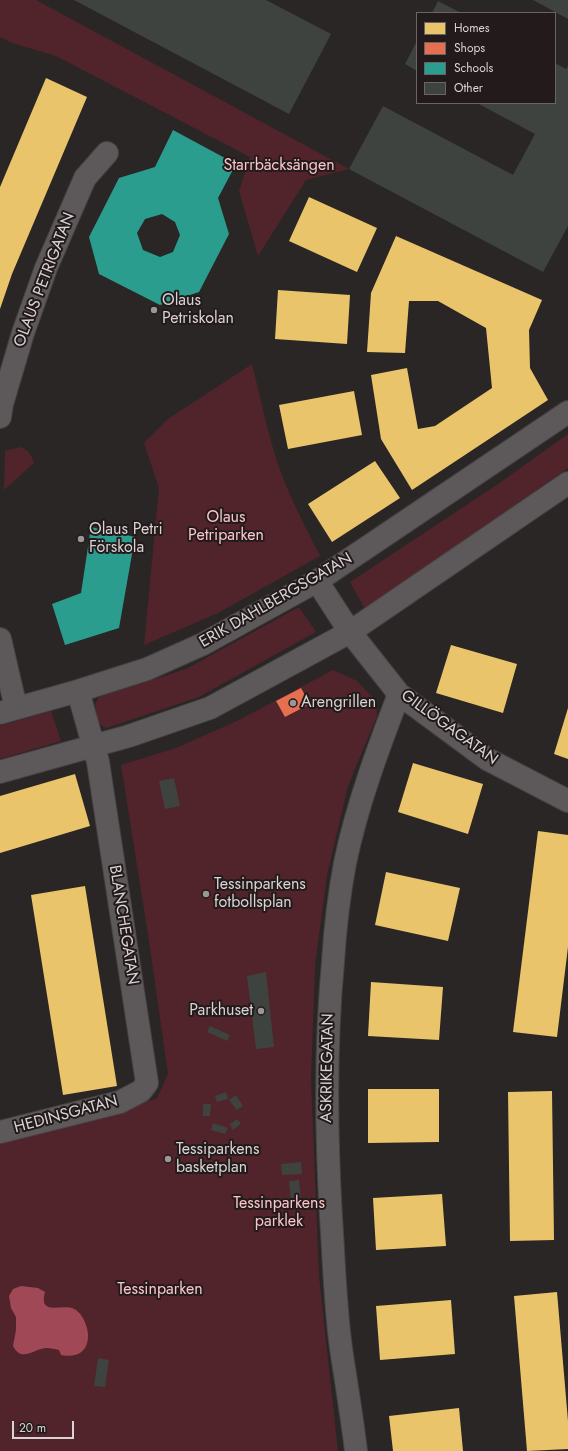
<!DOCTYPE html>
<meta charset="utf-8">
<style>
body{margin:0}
#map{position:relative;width:568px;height:1451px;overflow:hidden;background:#2a2626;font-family:Jost,sans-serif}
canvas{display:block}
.legend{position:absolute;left:416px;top:12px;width:140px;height:92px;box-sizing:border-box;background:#221a1b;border:1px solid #6b6465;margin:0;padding:5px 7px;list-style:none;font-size:12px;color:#d9d3d3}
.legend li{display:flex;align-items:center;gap:8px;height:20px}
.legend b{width:20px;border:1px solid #6b6465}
.scale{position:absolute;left:12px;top:1421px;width:62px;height:18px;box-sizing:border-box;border:2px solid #d9d3d3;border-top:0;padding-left:5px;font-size:12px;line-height:14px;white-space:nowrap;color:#d9d3d3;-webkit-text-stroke:3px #221a1b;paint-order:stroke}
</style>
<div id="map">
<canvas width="568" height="1451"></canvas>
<ul class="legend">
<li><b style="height:11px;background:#e9c46a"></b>Homes</li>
<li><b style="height:11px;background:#e76f51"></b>Shops</li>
<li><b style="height:11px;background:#2a9d8f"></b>Schools</li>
<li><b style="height:11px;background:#3e4340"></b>Other</li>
</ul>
<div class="scale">20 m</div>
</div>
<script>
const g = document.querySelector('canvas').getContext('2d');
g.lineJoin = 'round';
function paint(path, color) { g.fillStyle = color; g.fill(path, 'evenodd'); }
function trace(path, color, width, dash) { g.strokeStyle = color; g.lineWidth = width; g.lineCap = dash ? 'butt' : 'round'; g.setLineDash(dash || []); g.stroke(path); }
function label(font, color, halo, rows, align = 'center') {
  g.font = font + ' Jost,sans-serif'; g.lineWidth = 4; g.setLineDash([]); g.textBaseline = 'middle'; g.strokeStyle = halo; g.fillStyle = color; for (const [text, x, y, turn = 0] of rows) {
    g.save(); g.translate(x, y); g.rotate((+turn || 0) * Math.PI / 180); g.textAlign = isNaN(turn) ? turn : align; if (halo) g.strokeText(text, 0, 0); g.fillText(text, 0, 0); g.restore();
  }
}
paint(new Path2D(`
 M0,0h36l313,169 -43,11 -48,76 -19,-65 11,-34 -194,-101 -44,-13 -12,-6z
 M252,364c9,35 16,72 28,106 11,30 26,58 40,86l-102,57 -74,32 15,-157 -15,-45 24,-24z
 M568,434v34l-203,141 -15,-27 148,-98z
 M21,447c8,3 10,8 13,16l-30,27 1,-39z
 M299,607l17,25 -117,65 -93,31 -8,-5 -3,-19 4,-7 87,-28z
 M333,670l24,11 19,20 1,15 -29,70 -21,89 -12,91 -4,113 8,197 19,175h-338v-310l127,-32 30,-11 11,-24 -19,-133 -28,-176 55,-17 61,-27z
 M51,711l10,30 -61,18v-33z`), '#51232a');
paint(new Path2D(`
 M21,1286l17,2 7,4c-7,25 18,11 29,17 3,1 5,4 7,6 13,19 9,46 -20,40l-2,-5c-4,-1 -8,-2 -13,-2 -13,1 -24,15 -33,-2l3,-16v-13l-5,-9 -2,-12 4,-7z`), '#a04856');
paint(new Path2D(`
 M46,78l41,19 -75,177 -12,35v-122z
 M309,197l68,31 -20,44 -68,-31z
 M396,236l146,64 -13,30 1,38 18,32 -136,90 -31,-51 -10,-64 36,-7 11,61 17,-3 57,-38 -6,-60 -48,-27h-29l-4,52 -38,-1 4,-59z
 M278,290l72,5 -3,49 -72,-5z
 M354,391l8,44 -74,14 -9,-44z
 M375,461l25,37 -68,44 -24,-38z
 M451,645l66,19 -14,49 -67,-20z
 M568,708v51l-14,-5z
 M413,763l70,21 -15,50 -70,-22z
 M75,774l15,52 -90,27v-57z
 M538,831l30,4v112l-11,90 -44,-5z
 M386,872l74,16 -12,53 -73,-16z
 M85,886l32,200 -54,9 -32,-200z
 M371,982l72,5 -4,53 -71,-4z
 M368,1089h71v53l-71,1z
 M552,1091l2,149 -44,1 -2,-149z
 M442,1194l4,52 -70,4 -3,-52z
 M557,1292l11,129v28l-41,2 -13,-155z
 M451,1300l4,54 -75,6 -4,-54z
 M459,1408l4,43h-70l-4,-35z`), '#e9c46a');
paint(new Path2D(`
 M301,688l9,16 -25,13 -9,-16z`), '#e76f51');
paint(new Path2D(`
 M173,130l63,34 -18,34 11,36 -30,58 -39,13 -61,-31 -10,-37 30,-59 36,-11zM162,214l13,8 5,13 -7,17 -13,5 -17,-7 -6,-17 8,-14z
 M91,527l44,10 -16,91 -54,17 -13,-41 29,-11z`), '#2a9d8f');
paint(new Path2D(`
 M74,0h192l65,34 -42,80z
 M533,0h35v19z
 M438,1l23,12h-29z
 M417,41v30l-12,-7z
 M555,63l11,6 2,-3v160l-25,46 -194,-103 34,-63 130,69 22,-41 -58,-31h78z
 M174,778l6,28 -15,3 -6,-28z
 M266,972l8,75 -18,2 -9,-73z
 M210,1026l20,9 -3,6 -20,-9z
 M226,1092l2,7 -11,3 -2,-6z
 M236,1095l7,11 -6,4 -8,-10z
 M203,1104h8l-1,12h-7z
 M237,1119l4,5 -8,6 -3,-6z
 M213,1123l15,5 -3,6 -14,-4z
 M301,1162l1,12 -20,1 -1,-11z
 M299,1180l2,20h-10l-2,-19z
 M98,1358l11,2 -4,27 -11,-1z`), '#3e4340');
const minor = new Path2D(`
 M0,417l2,-13 21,-71 23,-65 39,-90 22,-25
 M317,581l33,51 49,62 88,65 81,42
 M0,639l16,69
 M0,713l78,-22 69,-22 56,-25 114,-63 251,-169
 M0,772l129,-36 81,-28 140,-76 218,-149
 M0,1132l120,-30 21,-11 6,-8 -49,-321 -20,-71
 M356,1451c-4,-34 -10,-69 -15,-103 -6,-43 -7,-88 -10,-131 -5,-85 -6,-170 2,-255 2,-33 6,-67 12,-99 12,-58 33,-114 54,-169`);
trace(minor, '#464243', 24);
trace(minor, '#5d595a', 22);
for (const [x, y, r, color] of [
 [154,310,4,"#9c9696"],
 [81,539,4,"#9c9696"],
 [293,703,4,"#9c9696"],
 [206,894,4,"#9c9696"],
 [261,1011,4,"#9c9696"],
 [168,1159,4,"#9c9696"]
]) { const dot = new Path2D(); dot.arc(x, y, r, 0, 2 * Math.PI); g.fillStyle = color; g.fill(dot); trace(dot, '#221a1b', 1.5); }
label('16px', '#fbc5c9', '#221a1b', [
 ["Starrbäcksängen",279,166],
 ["Olaus",226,518],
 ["Petriparken",226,536],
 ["Tessinparkens",279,1204],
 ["parklek",279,1222],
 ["Tessinparken",160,1290]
]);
label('16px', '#d9d3d3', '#221a1b', [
 ["OLAUS PETRIGATAN",45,280,-69],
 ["ERIK DAHLBERGSGATAN",276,601,-30],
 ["GILLÖGAGATAN",449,728,36],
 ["BLANCHEGATAN",123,925,81],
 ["ASKRIKEGATAN",328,1068,-89],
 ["HEDINSGATAN",66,1115,-15]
]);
label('16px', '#d9d3d3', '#221a1b', [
 ["Olaus",162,301],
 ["Petriskolan",162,319],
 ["Olaus Petri",89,530],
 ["Förskola",89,548],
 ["Arengrillen",301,703],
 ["Tessinparkens",214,885],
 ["fotbollsplan",214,903],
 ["Parkhuset",253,1011,"right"],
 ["Tessiparkens",176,1150],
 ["basketplan",176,1168]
], 'left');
</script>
